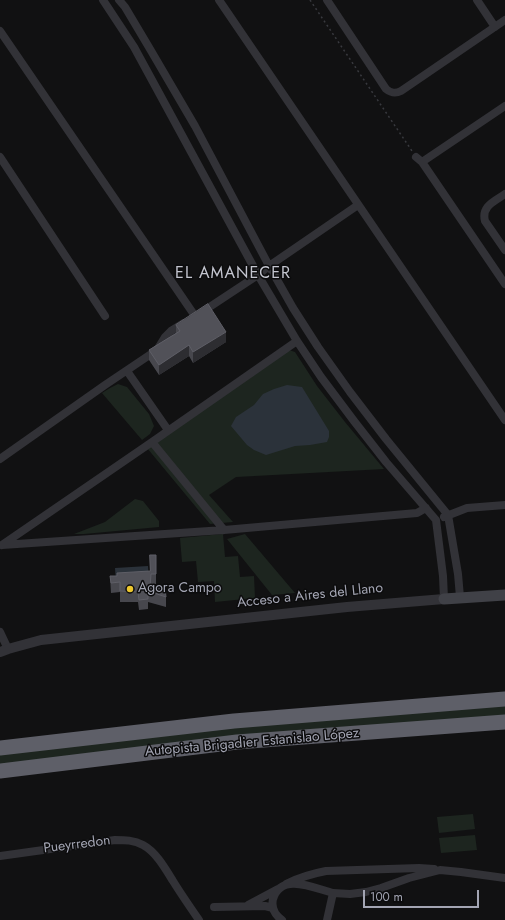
<!DOCTYPE html>
<meta charset="utf-8">
<style>
body{margin:0}
#map{position:relative;width:505px;height:920px;overflow:hidden;background:#111112;font-family:Jost,sans-serif}
canvas{display:block}
.scale{position:absolute;left:363px;top:890px;width:116px;height:18px;box-sizing:border-box;border:2px solid #a3a5b3;border-top:0;padding-left:5px;font-size:12px;line-height:14px;white-space:nowrap;color:#a3a5b3;-webkit-text-stroke:3px #0c0c0d;paint-order:stroke}
</style>
<div id="map">
<canvas width="505" height="920"></canvas>
<div class="scale">100 m</div>
</div>
<script>
const g = document.querySelector('canvas').getContext('2d');
g.lineJoin = 'round';
function paint(path, color) { g.fillStyle = color; g.fill(path, 'evenodd'); }
function trace(path, color, width, dash) { g.strokeStyle = color; g.lineWidth = width; g.lineCap = dash ? 'butt' : 'round'; g.setLineDash(dash || []); g.stroke(path); }
function label(font, color, halo, rows, align = 'center') {
  g.font = font + ' Jost,sans-serif'; g.lineWidth = 3; g.setLineDash([]); g.textBaseline = 'middle'; g.strokeStyle = halo; g.fillStyle = color; for (const [text, x, y, turn = 0] of rows) {
    g.save(); g.translate(x, y); g.rotate((+turn || 0) * Math.PI / 180); g.textAlign = isNaN(turn) ? turn : align; if (halo) g.strokeText(text, 0, 0); g.fillText(text, 0, 0); g.restore();
  }
}
paint(new Path2D(`
 M289,350l6,2 22,34 28,36 39,47 -148,8 -27,18 24,27 -23,2 -63,-76z
 M118,384l9,3 22,27 5,12 -4,8 -8,6 -40,-47 8,-5z
 M135,499l8,2 16,20v6l-75,7h-10l31,-12z
 M223,534l2,23 13,-1 2,21 14,-1 1,22 -40,4 -1,-21 -16,1 -2,-21 -14,1 -2,-24z
 M245,534l50,59 -23,2 -45,-56z
 M505,699v23l-505,49v-23z
 M473,814l2,15 -36,4 -2,-16z
 M475,835l2,15 -36,3 -2,-15z`), '#1d251f');
paint(new Path2D(`
 M287,385l15,2 27,44v6l-2,5 -17,3 -15,1 -29,9 -12,-5 -7,-5 -16,-19 5,-9 18,-12 9,-11 11,-5z
 M148,566l1,15 -33,2 -1,-15z`), '#2b323a');
trace(new Path2D(`
 M310,0l102,151`), '#38393e', 1.5, [2, 3]);
trace(new Path2D(`
 M103,0l31,47 124,228 39,66 24,36 33,44 32,41 50,58 7,56 1,23
 M119,0l6,7 25,42 45,77 72,136 26,46 25,39 32,45 36,47 62,76 10,59 2,23
 M219,0l286,420
 M327,0l59,89c5,4 9,5 15,2l104,-71
 M477,0l18,27
 M0,31l195,285
 M0,157l105,159
 M416,157l6,5 83,122
 M422,162l83,-56
 M505,194c-10,7 -24,12 -20,27l20,29
 M202,312l56,-37 11,-9 89,-61
 M127,371l41,59
 M152,442l72,88
 M0,459l105,-74 52,-35 8,-13 6,-6 13,-8
 M444,517l23,-9 38,-3
 M2,545l222,-15 193,-17 9,-5
 M2,545l150,-103 145,-101
 M0,632l8,17
 M0,856l115,-16c10,0 19,0 28,5 13,7 22,23 30,36 8,13 17,26 26,39
 M286,884c14,-7 24,-10 40,-13l93,-3 15,1
 M248,905l30,-16
 M214,907l51,-1 8,2
 M282,920c-7,-5 -11,-12 -9,-21 8,-27 41,-11 60,-6
 M327,920l6,-27 17,1 16,-2 15,-4 28,-10 31,-8 21,2 44,6`), '#323237', 8);
trace(new Path2D(`
 M0,652l8,-3 33,-9 306,-33 97,-8`), '#323237', 10);
trace(new Path2D(`
 M444,599l61,-4`), '#404147', 11);
trace(new Path2D(`
 M0,748l234,-27 271,-22
 M0,771l237,-29 268,-20`), '#5e5f68', 15);
paint(new Path2D(`
 M176,325l50,17 -33,21 -4,-7 -30,19 -10,-15v-10l27,-17z
 M156,555v29h-5l-1,4 16,9v10l-18,-5v7l-9,1 -1,-8h-18v-10l-9,1 -1,-17h7l33,-5z`), '#47474d');
paint(new Path2D(`
 M226,332v10l-33,21v-11z
 M189,345v11l-30,19v-10z`), '#2d2d31');
const building = new Path2D(`
 M208,304l18,28 -33,20 -4,-7 -30,20 -10,-15 31,-19 -4,-6z
 M150,555h6v19h-5l-1,14h15l1,9 -18,-6v8l-9,1 -1,-8 -18,-1v-9l-9,1 -1,-7h7v-3l33,-2z`);
paint(building, '#515158');
trace(building, '#5e5e66', 1);
for (const [x, y, r, color] of [
 [130,589,4,"#edc72f"]
]) { const dot = new Path2D(); dot.arc(x, y, r, 0, 2 * Math.PI); g.fillStyle = color; g.fill(dot); trace(dot, '#0c0c0d', 1.5); }
label('14px', '#a3a5b3', '#0c0c0d', [
 ["Agora Campo",138,589]
], 'left');
label('14px', '#a3a5b3', '#0c0c0d', [
 ["Acceso a Aires del Llano",310,596,-6],
 ["Autopista Brigadier Estanislao López",252,743,-5],
 ["Pueyrredon",77,845,-7]
]);
g.letterSpacing = '1px';
label('16px', '#c3c5cf', '#0c0c0d', [
 ["EL AMANECER",233,274]
]);
g.letterSpacing = '0px';
</script>
